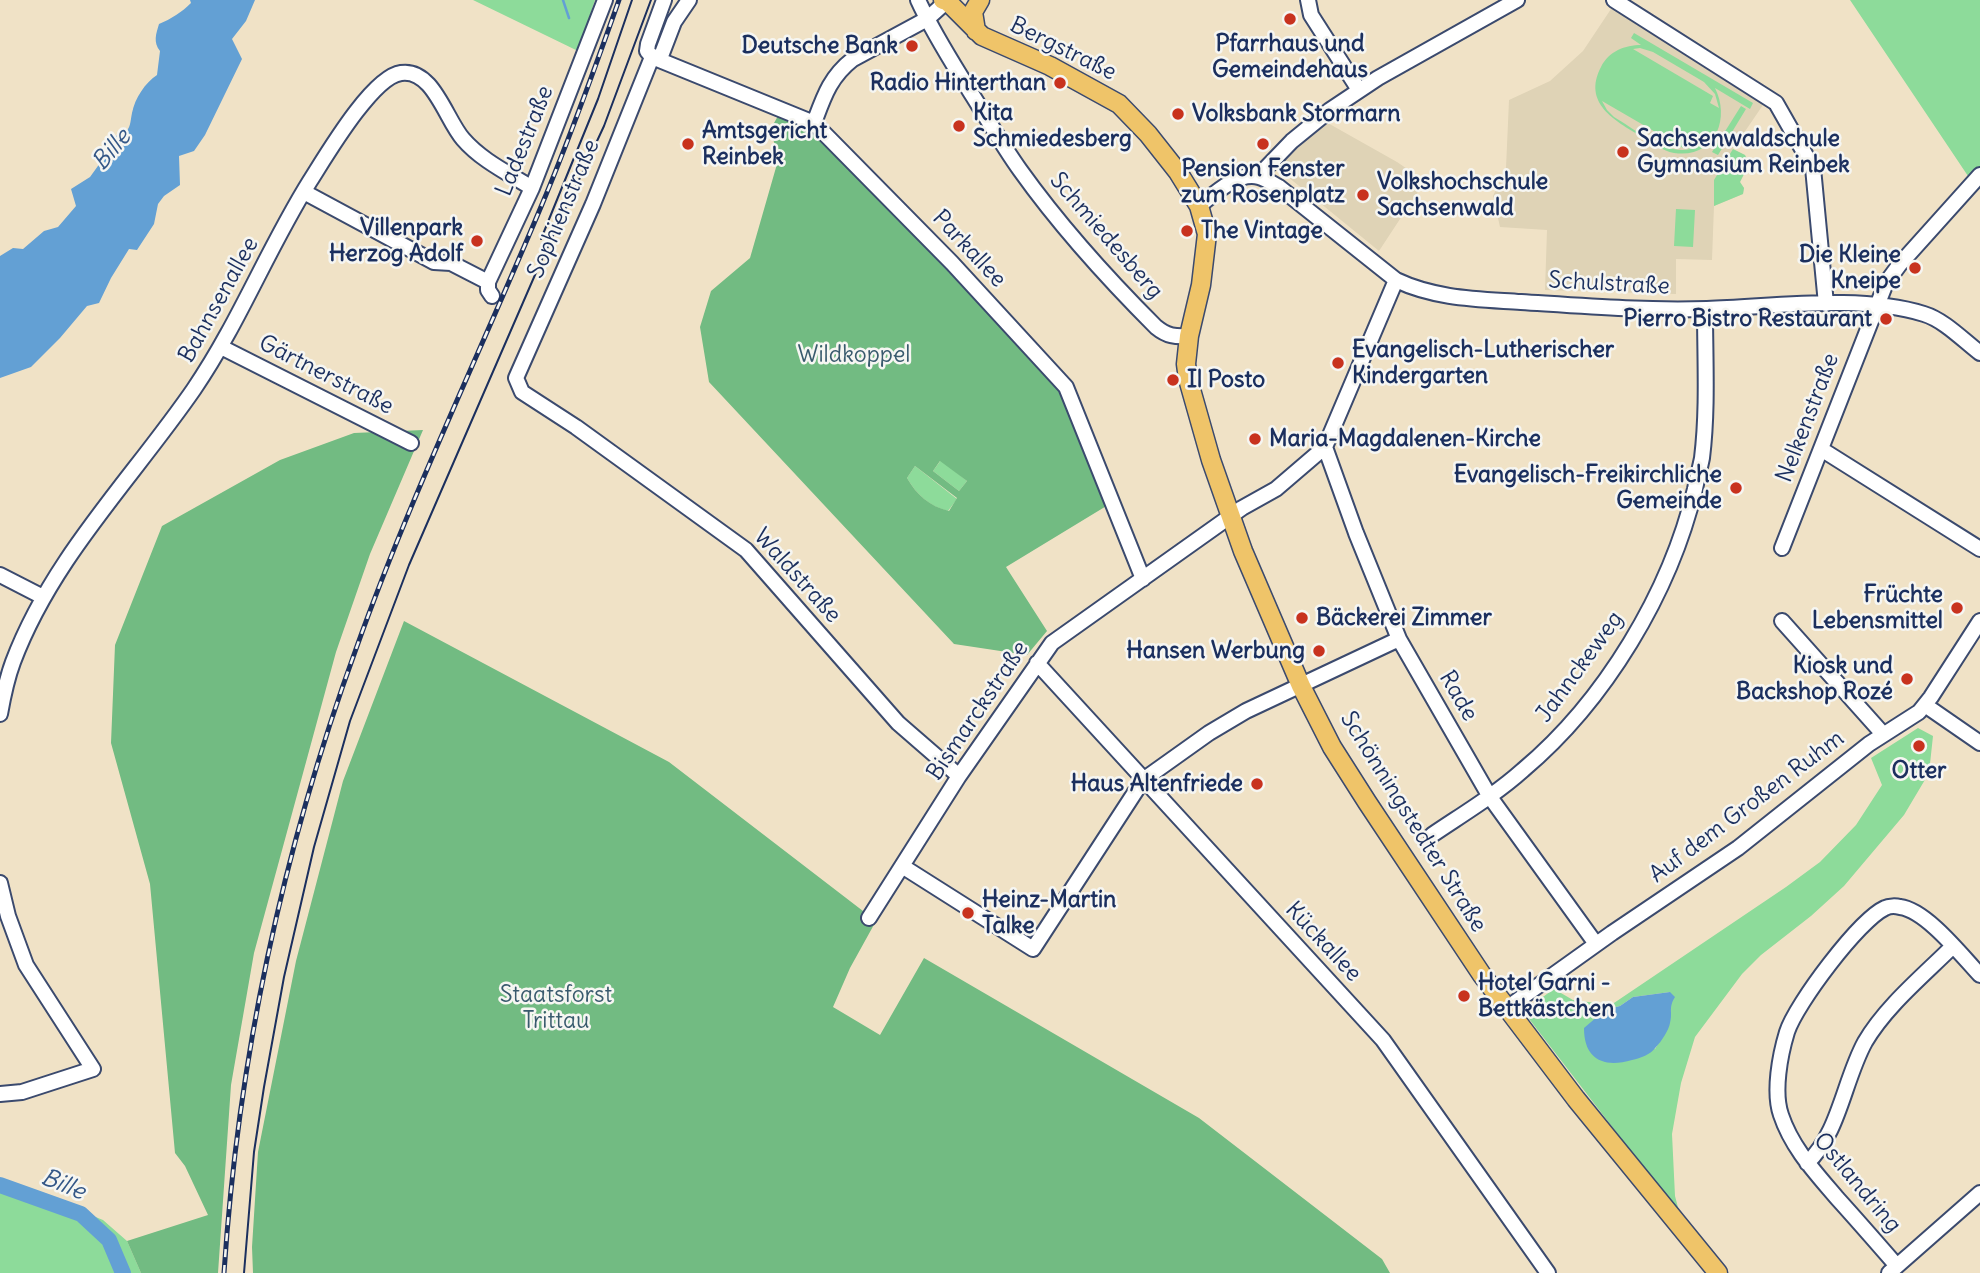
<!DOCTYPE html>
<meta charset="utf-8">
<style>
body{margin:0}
canvas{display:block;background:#f0e2c6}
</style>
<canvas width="1980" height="1273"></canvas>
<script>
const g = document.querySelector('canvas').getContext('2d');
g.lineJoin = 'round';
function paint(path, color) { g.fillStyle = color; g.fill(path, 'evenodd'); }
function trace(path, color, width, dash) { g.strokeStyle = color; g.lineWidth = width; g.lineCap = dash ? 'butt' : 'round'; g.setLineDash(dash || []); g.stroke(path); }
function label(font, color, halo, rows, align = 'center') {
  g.font = font + ' Delius,sans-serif'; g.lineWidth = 5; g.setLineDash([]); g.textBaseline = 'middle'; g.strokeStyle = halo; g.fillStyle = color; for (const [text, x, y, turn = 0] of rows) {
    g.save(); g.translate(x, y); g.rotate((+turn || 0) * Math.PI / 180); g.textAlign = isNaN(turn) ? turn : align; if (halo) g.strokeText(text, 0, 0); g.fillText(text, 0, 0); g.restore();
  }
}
paint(new Path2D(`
 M1611,9l12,4 142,89 -32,47 12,6 4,9 -9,18 4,6 -1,6 -29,12 -2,54 -36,-1v35l-131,-4 2,-60 -47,-3 -7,-31 13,-28 3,-68 41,-19 33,-30z
 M1326,122l71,40 28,19 -46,70 -102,-83z`), '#dfd3b6');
paint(new Path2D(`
 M473,0h122l-17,51z
 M1850,0h130v167l-10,12z
 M1634,33l119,70 -3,6 -35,-21c16,32 -1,71 -41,65 -12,-2 -23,-11 -33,-17 -26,-15 -59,-33 -40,-69 8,-16 24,-22 40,-22l-10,-7zM1633,49l7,-1 13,4 51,30 11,12 4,14 -9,-5 3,-7zM1602,101l81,47 1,-2 6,3c-25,6 -55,-20 -76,-32l-7,-7z
 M1741,106l5,3 -28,46 -6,-3z
 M1733,149l12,6 4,9 -9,18 4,6 -1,6 -29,12v-26z
 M1676,209l19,1 -2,37 -19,-1z
 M941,460l26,21 -8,10 -26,-20z
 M915,466l42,33 -9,12c-19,-5 -31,-16 -41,-33z
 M1918,728l15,8 -4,37 -25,42 -60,71 -33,30 -50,39 -19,19 -47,63 -14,46 -9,51 3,62 5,19 -157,-204 31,-22 19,11 38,5 175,-118 34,-25 36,-37 26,-40 -11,-27zM1670,992c3,26 -1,35 -15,57l-50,-39 15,-4 13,-9z
 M0,1178l103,42 24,21 14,32h-141z`), '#8ddb9a');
paint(new Path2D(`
 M778,116l40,17 242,257 48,115 -102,62 41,64 -20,24 -73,-11 -245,-262 -9,-55 11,-36 39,-33 29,-101 -9,-27zM940,461l27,20 -8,10 -26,-20zM915,466l42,32 -8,13c-20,-5 -32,-16 -42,-33z
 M423,430l-53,124 -34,98 -82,301 -23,132 -13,188h-77l-14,-32 81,-26 -23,-49 -10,-13 -25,-269 -39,-141 4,-98 47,-119 118,-66 74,-27z
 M404,621l265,141 207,159 -26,47 -17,39 47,28 44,-77 275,160 183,141 8,14h-1137l-1,-26 6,-95 38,-191 47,-180z`), '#72bb82');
paint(new Path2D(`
 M190,0h65l-9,21 -14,18 10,20 -37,76 -11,16 -15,5 1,29 -16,11 -6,8 -4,20 -17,26 -8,-1 -18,29 -12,25 -12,3 -27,32 -29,29 -31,11v-122l13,-8 10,1 21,-18 14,-4 18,-21 -5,-17 19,-12 18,-25 9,-17 7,-1c7,-7 6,-11 8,-21 3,-15 13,-30 25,-38l3,-24c-7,-9 -4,-17 -1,-27 12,-5 23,-12 32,-21z
 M1670,992l5,5c-7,11 -2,15 -5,26 -1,7 -9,19 -14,24 -6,8 -15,11 -24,13 -28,8 -48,0 -48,-32l21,-18 15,-4 13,-9z`), '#63a0d4');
trace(new Path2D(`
 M563,0l6,18`), '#63a0d4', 2.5);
trace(new Path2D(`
 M0,1185l81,29 28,26 14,33`), '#63a0d4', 16);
const minor = new Path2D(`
 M918,0c15,33 34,62 53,93 16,25 31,52 49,77 40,56 87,108 136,157 11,9 19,10 33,9
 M1308,0l3,15 48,75
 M1614,0l162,103 37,65 13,136
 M652,57l-59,147 -77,174 6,14 54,35 170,123 152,173 61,53
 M652,57l162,66 138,140 114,124 77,192
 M652,57l9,-1 13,-34 15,-22
 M652,57l-5,-6 1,-7 16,-44
 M814,123c10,-27 16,-46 39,-64l74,-40 20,-18
 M1261,177l4,-8 27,-28 38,-31 48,-32 139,-78
 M304,192l130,70 17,1 37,19
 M1199,206c15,-12 39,-35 60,-29 7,2 14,7 20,10l117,93c40,19 82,19 125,22 62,4 123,9 186,7 67,-2 152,-15 217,5 20,6 39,26 56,39
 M492,296l-4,-6v-8l44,-94 73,-188
 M221,347l190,96
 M1325,447l31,86 43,106 91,158 106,147
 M1821,449l159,100
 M1782,548l104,-265 14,-19 80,-89
 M0,575l43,22
 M1782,621l101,113
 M1037,663l346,377 165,233
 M1925,705l55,38
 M0,714c3,-17 7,-36 13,-52 39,-104 119,-183 181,-273 45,-66 74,-141 116,-208 16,-25 62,-104 91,-108 32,-5 45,47 62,66 18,21 45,34 69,49
 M1432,835c31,-21 63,-40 91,-65 82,-69 147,-177 172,-281 2,-10 5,-21 7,-31 6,-49 3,-99 3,-148
 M902,866l131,83 110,-169 66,-47 37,-22 153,-72
 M0,883l8,33 18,49 67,104 -71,23 -22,2
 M869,918l90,-142 93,-133 190,-135 34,-19 49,-42 71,-167
 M1507,1008l105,-75 126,-85 131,-104 50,-32 12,-15 49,-76
 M1807,1163c32,-29 37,-83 58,-121 21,-36 59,-67 88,-96
 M1897,1266c-20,-23 -40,-46 -60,-68 -22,-26 -45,-50 -56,-83 -8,-23 -1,-60 6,-83 9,-28 72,-112 98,-124 4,-2 11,-2 15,-1 26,3 62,49 80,68
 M1889,1273l91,-80`);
const major = new Path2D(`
 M943,0l4,1 35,35 68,30 69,38 29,30 30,38 21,34 8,28 -6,51 -12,51 -3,28 2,15 23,81 32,91 58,135 31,61 35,55 115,173 94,124 142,174
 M976,31l-3,-19 7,-12`);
trace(minor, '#3b4a6e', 18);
trace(major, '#3b4a6e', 21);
trace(minor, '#fff', 14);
trace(major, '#efc469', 18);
trace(new Path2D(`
 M541,239l57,-140 34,-99
 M244,1273l10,-121 10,-65 20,-110 30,-130 36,-126 59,-156 129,-297 66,-142 47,-126`), '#1b2f5e', 2);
const rail = new Path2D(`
 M224,1273c14,-212 59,-424 132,-624 54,-152 125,-298 187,-447 28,-67 52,-134 76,-202`);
trace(rail, '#1b2f5e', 5);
trace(rail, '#f6f6f2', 2.5, [8]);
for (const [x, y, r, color] of [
 [1290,19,7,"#c8321e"],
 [912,46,7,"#c8321e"],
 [1060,83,7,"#c8321e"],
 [1178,114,7,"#c8321e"],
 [959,126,7,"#c8321e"],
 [688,144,7,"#c8321e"],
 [1263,144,7,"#c8321e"],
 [1623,152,7,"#c8321e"],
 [1363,195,7,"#c8321e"],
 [1187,231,7,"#c8321e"],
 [477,241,7,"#c8321e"],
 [1915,268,7,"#c8321e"],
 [1886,319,7,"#c8321e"],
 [1338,363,7,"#c8321e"],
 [1173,380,7,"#c8321e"],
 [1255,439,7,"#c8321e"],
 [1736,488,7,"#c8321e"],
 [1957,608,7,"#c8321e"],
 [1302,618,7,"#c8321e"],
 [1319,651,7,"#c8321e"],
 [1907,679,7,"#c8321e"],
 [1919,746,7,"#c8321e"],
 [1257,784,7,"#c8321e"],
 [968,913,7,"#c8321e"],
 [1464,996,7,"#c8321e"]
]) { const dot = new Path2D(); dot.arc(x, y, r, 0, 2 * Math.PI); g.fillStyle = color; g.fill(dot); trace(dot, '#f6f6f2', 2.5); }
label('bold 23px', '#1b2f5e', '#f6f6f2', [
 ["Pfarrhaus und",1290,44,"center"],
 ["Gemeindehaus",1290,70,"center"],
 ["Deutsche Bank",898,46,"right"],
 ["Radio Hinterthan",1046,83,"right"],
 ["Kita",973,113],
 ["Schmiedesberg",973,139],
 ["Volksbank Stormarn",1192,114],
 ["Amtsgericht",702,131],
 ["Reinbek",702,157],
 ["Sachsenwaldschule",1637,139],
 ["Gymnasium Reinbek",1637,165],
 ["Pension Fenster",1263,169,"center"],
 ["zum Rosenplatz",1263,195,"center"],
 ["Volkshochschule",1377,182],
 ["Sachsenwald",1377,208],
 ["Villenpark",463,228,"right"],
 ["Herzog Adolf",463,254,"right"],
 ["The Vintage",1201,231],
 ["Die Kleine",1901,255,"right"],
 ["Kneipe",1901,281,"right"],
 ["Pierro Bistro Restaurant",1872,319,"right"],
 ["Evangelisch-Lutherischer",1352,350],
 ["Kindergarten",1352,376],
 ["Il Posto",1187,380],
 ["Maria-Magdalenen-Kirche",1269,439],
 ["Evangelisch-Freikirchliche",1722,475,"right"],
 ["Gemeinde",1722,501,"right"],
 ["Früchte",1943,595,"right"],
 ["Lebensmittel",1943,621,"right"],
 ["Bäckerei Zimmer",1316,618],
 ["Hansen Werbung",1305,651,"right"],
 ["Kiosk und",1893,666,"right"],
 ["Backshop Rozé",1893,692,"right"],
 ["Otter",1919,771,"center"],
 ["Haus Altenfriede",1243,784,"right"],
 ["Heinz-Martin",982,900],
 ["Talke",982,926],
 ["Hotel Garni -",1478,983],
 ["Bettkästchen",1478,1009]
], 'left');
label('23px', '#1b2f5e', '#f6f6f2', [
 ["Bergstraße",1063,49,26],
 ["Ladestraße",525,141,-68],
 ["Sophienstraße",564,209,-67],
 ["Schmiedesberg",1106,236,49],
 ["Parkallee",969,249,47],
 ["Schulstraße",1609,284,3],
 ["Bahnsenallee",219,300,-61],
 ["Gärtnerstraße",326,375,27],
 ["Nelkenstraße",1808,418,-69],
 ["Waldstraße",797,576,48],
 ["Jahnckeweg",1580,667,-54],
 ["Rade",1458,696,60],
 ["Bismarckstraße",978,711,-56],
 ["Auf dem Großen Ruhm",1747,807,-37],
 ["Schönningstedter Straße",1413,822,58],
 ["Kückallee",1323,942,47],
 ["Ostlandring",1857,1183,50]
]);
label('23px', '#385a6d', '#f6f6f2', [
 ["Wildkoppel",854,355],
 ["Staatsforst",556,995],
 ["Trittau",556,1021]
]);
label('italic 24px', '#345787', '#f6f6f2', [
 ["Bille",112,150,-50],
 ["Bille",63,1185,22]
]);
</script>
